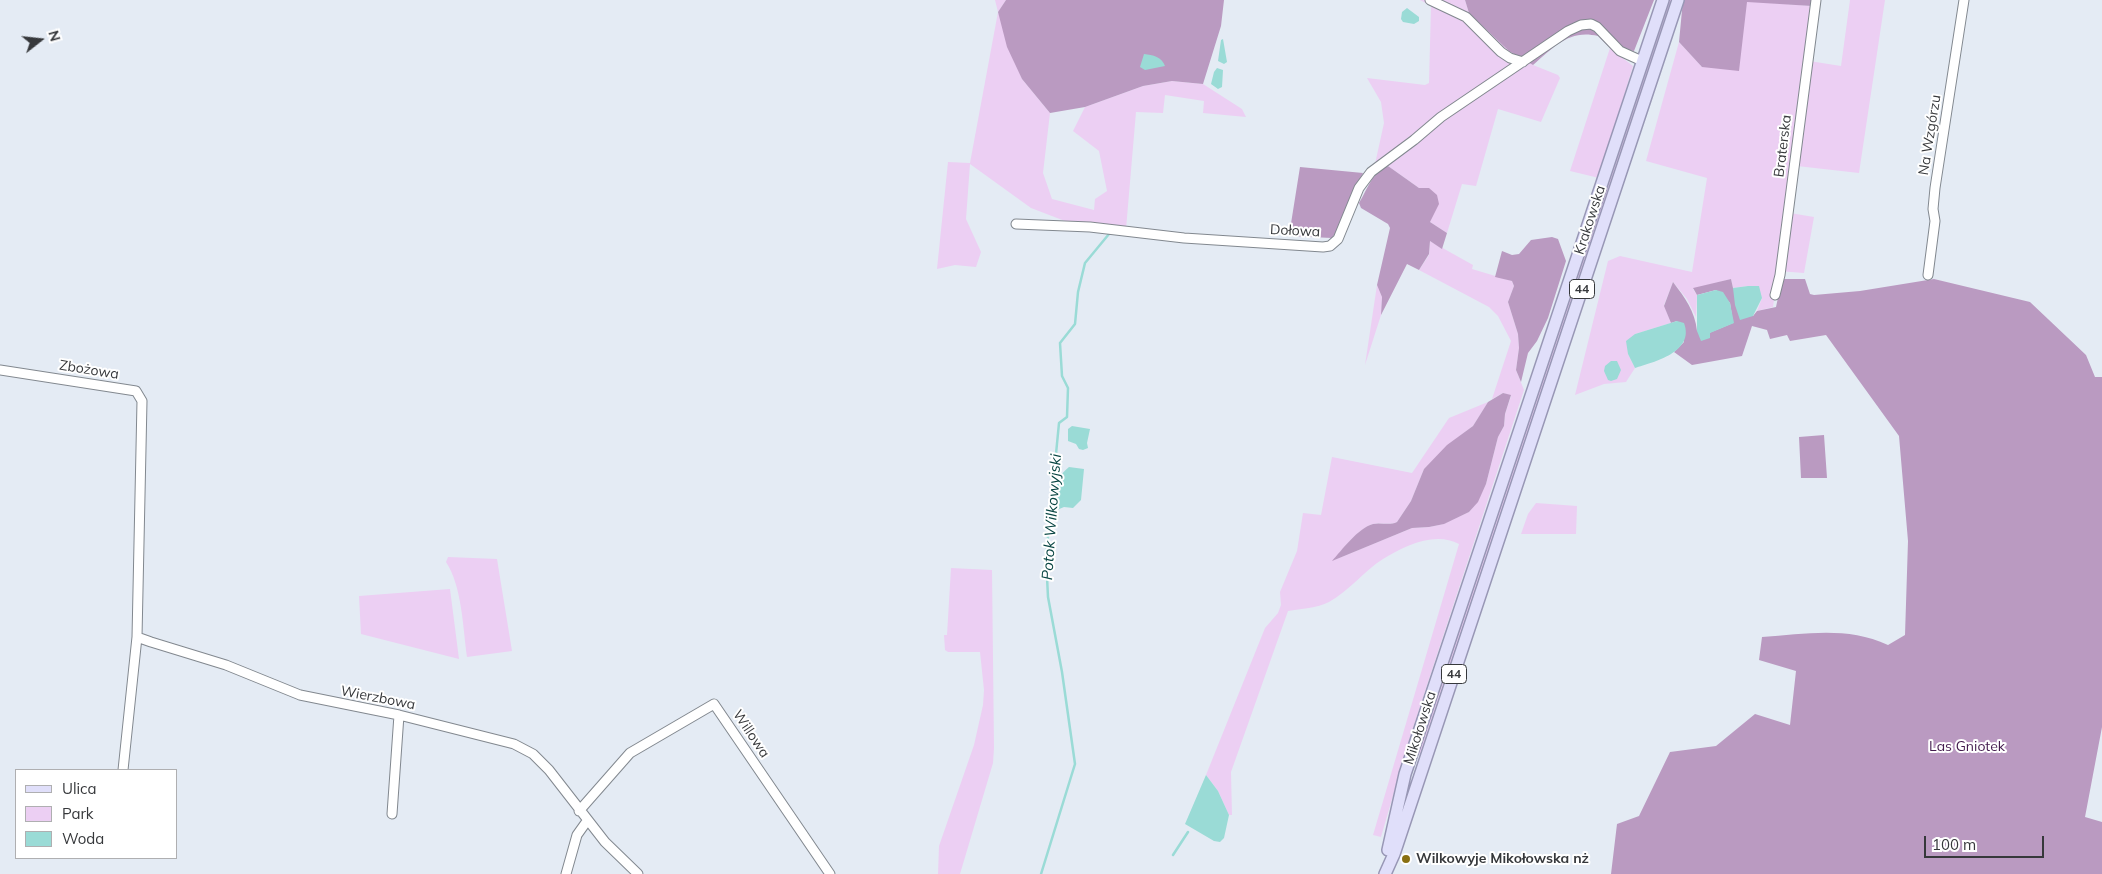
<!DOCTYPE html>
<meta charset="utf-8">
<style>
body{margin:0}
#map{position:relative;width:2102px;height:874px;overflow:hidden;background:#e4ebf4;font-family:Mulish,sans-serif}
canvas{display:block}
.legend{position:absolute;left:15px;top:769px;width:162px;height:90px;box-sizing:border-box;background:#fff;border:1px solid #afafb1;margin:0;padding:6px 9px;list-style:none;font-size:15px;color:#36383b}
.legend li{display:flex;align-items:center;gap:10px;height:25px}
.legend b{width:25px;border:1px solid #afafb1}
.north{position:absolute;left:15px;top:15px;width:50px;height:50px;-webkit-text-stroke:4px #fff;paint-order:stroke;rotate:74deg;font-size:14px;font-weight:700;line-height:20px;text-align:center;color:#36383b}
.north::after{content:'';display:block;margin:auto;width:18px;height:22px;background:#36383b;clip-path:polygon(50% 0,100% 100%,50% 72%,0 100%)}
.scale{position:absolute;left:1924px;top:836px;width:120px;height:22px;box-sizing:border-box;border:2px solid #36383b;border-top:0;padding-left:6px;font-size:15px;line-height:18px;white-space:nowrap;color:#36383b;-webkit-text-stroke:4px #fff;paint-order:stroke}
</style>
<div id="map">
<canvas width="2102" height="874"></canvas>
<ul class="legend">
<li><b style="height:6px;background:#e0dffa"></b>Ulica</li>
<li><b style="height:14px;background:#eccff3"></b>Park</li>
<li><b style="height:14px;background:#9adbd6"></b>Woda</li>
</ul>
<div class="north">N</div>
<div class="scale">100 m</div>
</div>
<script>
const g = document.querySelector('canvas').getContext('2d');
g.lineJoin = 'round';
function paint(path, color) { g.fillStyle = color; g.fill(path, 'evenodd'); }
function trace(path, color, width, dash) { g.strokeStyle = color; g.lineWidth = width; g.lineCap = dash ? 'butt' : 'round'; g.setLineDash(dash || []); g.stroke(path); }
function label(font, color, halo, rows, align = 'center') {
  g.font = font + ' Mulish,sans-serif'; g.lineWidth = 4; g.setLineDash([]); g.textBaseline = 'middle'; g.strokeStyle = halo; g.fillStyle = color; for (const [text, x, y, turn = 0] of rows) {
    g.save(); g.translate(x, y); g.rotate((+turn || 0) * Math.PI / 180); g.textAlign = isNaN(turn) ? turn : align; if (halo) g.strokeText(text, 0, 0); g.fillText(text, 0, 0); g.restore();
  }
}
paint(new Path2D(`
 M995,0h11l-8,12 24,67 28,34 -7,60 9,26 42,11 1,-11 12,-8 -8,-40 -26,-20 12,-24 58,-21 29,-5 31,3 39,25 4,8 -43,-4 1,-12 -39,-6 -2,18 -27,-1 -10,117 -35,2 -60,-23 -61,-44 -4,55 15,33 -5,15 -21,-2 -18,4 11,-107 22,1 28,-151z
 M1420,0h45l4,13 64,52 25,10 2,3 -19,44 -43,-13 -22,77 -14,-2 -15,49 -17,-11 1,-4 -6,-29 -6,-1 -31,-22 -13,-2 9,-41 -3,-21 -14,-24 58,7 4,-2 2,-77z
 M1667,0h5l-250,755 -4,-1z
 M1850,0h35l-26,173 -62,-7 -7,47 24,4 -10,56 -26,-2 -5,36 -16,4 5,-13 -14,-12 -15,2 -2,-9 -38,10 4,6 -1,22 -9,-18 -14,-17 -9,23 7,18 -36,11 -7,20 7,14 -9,14 -22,2 -29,11 33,-134 12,-5 72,16 15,-94 -61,-17 33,-119 23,25 45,-66 65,5 -9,54 38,6z
 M1610,48l23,18 -34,112 -29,-7z
 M1430,241l43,24 -1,4 40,12 2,5 -6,16 10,32 1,14 -3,22 8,20 -114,347 -29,100 -8,-2 86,-291c-24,-13 -55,2 -76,15 -19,12 -34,32 -54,43 -12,6 -28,7 -41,9l-57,161 1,43h-3l-11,-24 -12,-16 59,-147 13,-15 3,-8 -1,-13 17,-41 6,-38 18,2 11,-58 80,16 37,-55 39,-16 -15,24 -17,13 -32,30 -13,32 -14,21c-8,4 -16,0 -24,2 -15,5 -30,25 -39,36l78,-32 17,-1 14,-3 26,-12 8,-10 9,-18 12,-47 6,-11 1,-12 6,-18 -8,-3 -11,6 19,-58 -13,-25 -9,-9 -70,-37 10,-15z
 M1377,285l5,12 -1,18 -16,50z
 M1536,503l41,3 -1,28h-55l7,-20z
 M448,557l49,2 15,92 -45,6c-4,-29 -5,-71 -21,-95z
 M951,568l41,2 2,178 -1,15 -33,111h-22l1,-28 35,-101 9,-40 1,-15 -4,-38h-32l-3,-2 -1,-15h3z
 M450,589l9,70 -98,-25 -2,-38z`), '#eccff3');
paint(new Path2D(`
 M1006,0h218l-3,26 -18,58 -31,-3 -29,5 -58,21 -35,6 -28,-34 -15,-32 -9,-35z
 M1465,0h189l-20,51 -24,-3 -12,-12c-29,-7 -44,11 -65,29l-24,-14 -40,-38z
 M1683,0h130l-1,6 -65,-4 -8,69 -37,-4 -23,-25z
 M1388,166l31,22h10l8,7 2,9 -9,18 17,11 -5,16 -12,-8 -1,13 -10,16 -12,-6 -26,51 1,-18 -5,-12 13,-57 -2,-4 -27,-16 -2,-5c9,-14 12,-30 29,-37z
 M1300,167l63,6 -25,57 -6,8 -43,-2z
 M1552,237l6,2 8,22 -18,57 -11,23 -9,12 -7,29 -5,-12 3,-22 -1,-14 -10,-32 6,-16 -2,-5 -17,-4 7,-26 10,4 7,-1 12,-14z
 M1731,279l2,9 20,28 4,-5 19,-4 6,-28h23l5,15 4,1 46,-4 74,-12 96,23 56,53 9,22h7v350l-17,90 17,5v52h-491l6,-50 22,-8 31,-64 46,-6 39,-32 35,11 6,-54 -37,-11 3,-23c44,-3 85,-11 126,8l17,-10 3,-94 -9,-105 -73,-101 -36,6 -3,-6 -17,4 -3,-9 -15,-4 -10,30 -50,9 -18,-13 10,-10 -7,-21 -6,2 -7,-17 9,-24c12,16 22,29 24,49l12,2 24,-10 -3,-20 -14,-13 -19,5 -4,-7z
 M1503,393l8,2 -6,19 -1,12 -6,11 -12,47 -8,18 -9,10 -25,12 -15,3 -17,1 -80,33c10,-11 26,-33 41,-37 8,-2 16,2 24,-2l14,-21 13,-32 23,-24 26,-19 15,-24z
 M1824,435l3,43h-26l-2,-41z`), '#ba9ac1');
paint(new Path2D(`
 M1407,8l12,9v4l-5,3 -11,-2 -2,-3 1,-7z
 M1223,39l4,23 -3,2 -6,-3 3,-21z
 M1144,54c9,1 18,3 21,12l-20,4 -5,-3z
 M1217,68l6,2 -1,17 -4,2 -7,-5 3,-12z
 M1748,286h11l3,12 -9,18 -13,4 -5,-15 -2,-17z
 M1716,290l7,2 7,11 4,20 -24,10v5l-9,3 -4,-10v-36z
 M1677,321l7,2c11,29 -30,39 -49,45l-7,-14 -2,-13 9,-7z
 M1611,361h6l4,9 -4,9 -6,2 -3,-1 -4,-9 1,-5z
 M1072,426l18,3 -3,14 1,5 -5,2 -4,-1 -3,-5 -8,-3v-12z
 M1069,467l15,2 -3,31 -8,8 -9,-1 -7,3c1,-21 -6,-28 12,-43z
 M1206,775l12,16 11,24 -5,23 -4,4 -6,-1 -29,-17z`), '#9adbd6');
trace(new Path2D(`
 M1173,855l15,-23
 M1041,874l34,-110 -13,-92 -14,-75 -2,-40 13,-134 8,-6 1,-29 -6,-12 -2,-33 15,-19 3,-32 7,-29 24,-29`), '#9adbd6', 2.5);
const minor = new Path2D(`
 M1430,0l36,17 35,35 9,6 13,4
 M1016,224l74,3 94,11 139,9 7,-1 8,-7 21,-51 12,-16 43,-32 27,-23 127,-86 13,-6 10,-1 6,3 23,24 22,10
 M1928,275l7,-54 -2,-12 2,-21 29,-188
 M1775,295l5,-20 36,-275
 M0,370l136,21 6,10 -5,236 -14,133
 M137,637l14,5 75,23 74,30 99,20 115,29 19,10 16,16 56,72 33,32
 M579,811l51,-58 84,-49 116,170
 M392,814l7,-99
 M566,874l11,-39 10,-14`);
const major = new Path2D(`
 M1388,850l17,-76 258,-774
 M1385,874l9,-20 284,-854`);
trace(minor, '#82888f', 11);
trace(major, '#9897b5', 14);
trace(minor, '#fff', 9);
trace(major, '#e0dffa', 11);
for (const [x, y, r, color] of [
 [1406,859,5,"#897011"]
]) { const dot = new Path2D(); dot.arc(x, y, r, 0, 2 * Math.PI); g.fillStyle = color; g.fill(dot); trace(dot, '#fff', 2); }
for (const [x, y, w] of [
 [1582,289,25],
 [1454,674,25]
]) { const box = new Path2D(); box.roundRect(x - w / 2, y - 9.5, w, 19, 4); g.fillStyle = '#fff'; g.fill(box); trace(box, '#36383b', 1); }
label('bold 12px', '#36383b', null, [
 ["44",1582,289],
 ["44",1454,674]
]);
label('14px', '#36383b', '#fff', [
 ["Na Wzgórzu",1930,135,-81],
 ["Braterska",1783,146,-83],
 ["Krakowska",1590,220,-72],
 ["Dołowa",1295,231,3],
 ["Zbożowa",89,370,9],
 ["Wierzbowa",378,698,11],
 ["Mikołowska",1420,728,-72],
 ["Willowa",751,734,56]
]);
label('14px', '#431b4d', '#fff', [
 ["Las Gniotek",1967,747]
]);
label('bold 14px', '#36383b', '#fff', [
 ["Wilkowyje Mikołowska nż",1416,859]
], 'left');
label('italic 15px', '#084542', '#fff', [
 ["Potok Wilkowyjski",1052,517,-86]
]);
</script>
